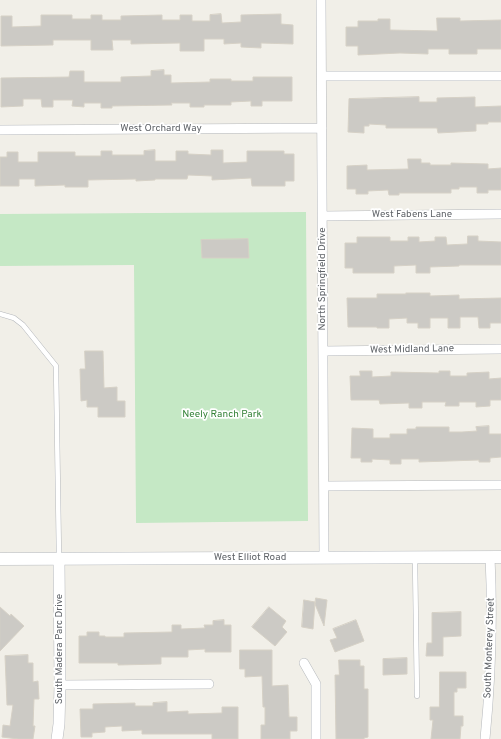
<!DOCTYPE html>
<style>
body{margin:0}
canvas{display:block;background:#f1efe8}
</style>
<canvas width="501" height="739"></canvas>
<script>
const g = document.querySelector('canvas').getContext('2d');
g.lineJoin = 'round';
function paint(path, color) { g.fillStyle = color; g.fill(path, 'evenodd'); }
function trace(path, color, width, dash) { g.strokeStyle = color; g.lineWidth = width; g.lineCap = dash ? 'butt' : 'round'; g.setLineDash(dash || []); g.stroke(path); }
function label(font, color, halo, rows, align = 'center') {
  g.font = font + ' Overpass,sans-serif'; g.lineWidth = 3.5; g.setLineDash([]); g.textBaseline = 'middle'; g.strokeStyle = halo; g.fillStyle = color; for (const [text, x, y, turn = 0] of rows) {
    g.save(); g.translate(x, y); g.rotate((+turn || 0) * Math.PI / 180); g.textAlign = isNaN(turn) ? turn : align; if (halo) g.strokeText(text, 0, 0); g.fillText(text, 0, 0); g.restore();
  }
}
paint(new Path2D(`
 M306,212l2,309 -172,2 -2,-258 -134,1v-52z`), '#c5e8c5');
const building = new Path2D(`
 M221,14l1,9 19,-1v-7l40,-1v10l12,1v19l-32,-1v5l-20,-1v-4l-17,1v-5h-20v12h-24v-8l-49,1v-4h-19l1,10h-22v-10h-38v5l-52,1v-30h11v11l29,-1v-11h31v4h19v-4h11v5h19v-4l41,-1v5h18v-5h12v6h18v-6z
 M437,18h23v3l41,-1v29h-24v5h-28v-5h-21v5l-28,-1 -42,2v-9h-12v-19h12v-6h20v-2h12v11l47,1z
 M164,70v5h7v8l39,-1v-3h21v2h22v-4h39v24h-30v5h-11v-5l-20,1v3h-27v2h-14v-4h-19l1,2 -60,1v2h-11v-5h-17v4l-12,-1 1,-6h-20v7h-11l-1,-8h-18v7l-22,1v-29l68,-1 1,-6h14v11h37v-5l30,-1v-5z
 M419,97v5h18v-4l38,-1v10l26,-1v16h-13v2h-12v7l-38,2 -1,-5h-51v-3l-17,-1v2h-5v7l-16,-1 1,-33z
 M155,150v11h21v-10h12v3l23,1v-5h12v13l24,-1v-11h37v3h10v27h-9v5h-33l-1,-8 -39,2v-4l-24,-1 -1,4h-32v1l-19,1v-2l-48,1v7h-23v-2l-30,1v-7h-16v7h-19v-29h7v-5h11v10h20v-10h37v4h26v-5h11v4h32v-4z
 M408,159h13v4h9v2h21v-2l37,1v5l13,-1v22h-13v3h-11v-6h-18v2h-8v4h-52v2h-10l-1,-5 -20,1v3h-12v-5h-9v-23l20,-1v5l41,-1z
 M468,236h10v5l23,1v23h-42v1l-29,1v6h-14v-8l-22,1v7h-41v-5h-8v-25h12v-6h33v4h18v-4h11v5l16,-1v-4h11l1,8 20,-1z
 M248,239l1,19h-47l-1,-18z
 M406,293h24v3l29,-1v4l42,-1v25h-11v5h-11l-1,-11h-18v11h-12v-10h-18v10h-12v-5h-11v-5l-18,1v9h-12v-1h-29l-1,-29h30v-4h29z
 M85,351h18l1,37 13,-1v14h8v16h-27v-10h-11v-7l-6,1 -1,-32h5z
 M360,371h12v6l19,-1v-4l48,1v-2h11v5h17v-3l22,-1v7l12,-1v22h-11v6l-14,1v-5h-17v4h-14l1,-4h-24v6h-13v-5l-29,1 -1,-4h-28l-1,-24h10z
 M489,426v8h12v23l-11,1v4h-11v-2l-60,2v-3h-18v5h-11v-4l-18,-1v3h-11v-4h-10l1,-30 21,1v9h17v-4h17v-5h9v-2h33v5h13l15,-1 -1,-4z
 M316,598l11,2 -3,26 -9,-22z
 M304,600l11,2 -2,27 -11,-2z
 M0,607l10,9 1,-2 13,12 -24,25z
 M269,607l17,14 -4,6 5,5 -12,14 -23,-19z
 M461,612v24l-18,1v19h-17l1,-13h5v-30z
 M224,620v5h7v27h-26v-3l-17,1v7h-27v7l-43,1v-2h-39v-27h8v-4h12v4h6v1h19v-4l48,-1v-7h9v4l24,-1 -1,-3h9v-4z
 M356,620l8,21 -29,11 -5,-12 7,-2 -4,-9z
 M240,650h32v36l16,-1 1,32h8v14h-7v8h-29v-14h4v-18h-2l-1,-31 -17,1v-8h-5z
 M28,655v8h5v19l5,-1 1,18h-5l-1,27h2l-2,13h-15l-16,-2 1,-12 7,1 3,-21h-6l-2,-49z
 M407,658v16l-24,1v-16z
 M339,660h21v6h4v23h4v48l-4,1v1h-28l-1,-64h4z
 M440,672h26v16h-9v4h-3v24h9v10h-2l-1,13h-29l2,-19h-3v-13h9z
 M167,702v10l21,-1v3l34,-1v-6h16v32h-26v-5h-70v-4l-20,1v-5l-17,1v5l-13,1v4h-11l-1,-28h13v-5l42,-1v3h18v-3z`);
paint(building, '#cccac5');
trace(building, '#d6d1c6', 1);
const service = new Path2D(`
 M0,314l14,4 9,7 33,41 3,191
 M415,559l2,137`);
const minor = new Path2D(`
 M321,0l3,558
 M322,76h179
 M0,130l322,-2
 M323,216l178,-2
 M323,351l178,-2
 M324,486l177,-1
 M304,663l12,21v55
 M60,685l149,-1
 M485,739c6,-61 8,-121 5,-182`);
const tertiary = new Path2D(`
 M57,739l2,-15 1,-39 -1,-126`);
const secondary = new Path2D(`
 M0,559l501,-2`);
trace(service, '#b5b8bc', 5.5);
trace(minor, '#b5b8bc', 10);
trace(tertiary, '#b5b8bc', 12);
trace(secondary, '#b6babf', 13);
trace(service, '#fff', 4.5);
trace(minor, '#fff', 9);
trace(tertiary, '#fff', 11);
trace(secondary, '#fff', 12);
label('10px', '#5f6368', '#fff', [
 ["West Orchard Way",161,129],
 ["West Fabens Lane",412,215],
 ["North Springfield Drive",323,279,-90],
 ["West Midland Lane",412,350,-1],
 ["West Elliot Road",250,558],
 ["South Monterey Street",490,648,-88],
 ["South Madera Parc Drive",60,649,-90]
]);
label('10px', '#348238', '#fff', [
 ["Neely Ranch Park",222,415]
]);
</script>
